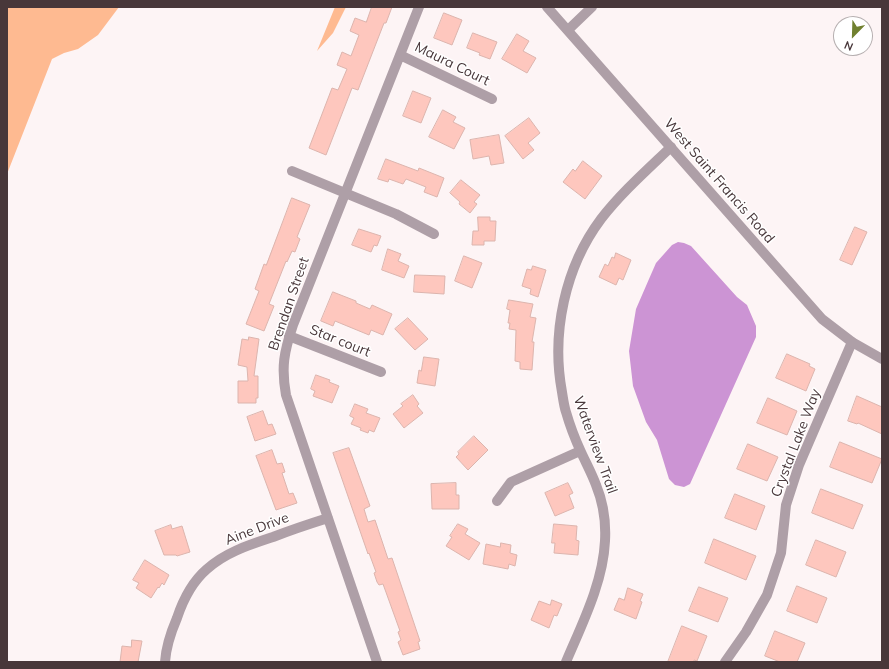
<!DOCTYPE html>
<style>
body{margin:0}
#map{position:relative;width:889px;height:669px;overflow:hidden;background:#fdf4f5;font-family:Mulish,sans-serif}
canvas{display:block}
.frame{position:absolute;inset:0;border:8px solid #48373a;pointer-events:none}
.north{position:absolute;left:833px;top:16px;width:40px;height:40px;box-sizing:border-box;background:#fff;border:1px solid #b6afb0;border-radius:50%;rotate:203deg;font-size:11px;font-weight:700;line-height:16px;text-align:center;color:#48373a}
.north::after{content:'';display:block;margin:auto;width:14px;height:18px;background:#70802f;clip-path:polygon(50% 0,100% 100%,50% 72%,0 100%)}
</style>
<div id="map">
<canvas width="889" height="669"></canvas>
<div class="frame"></div>
<div class="north">N</div>
</div>
<script>
const g = document.querySelector('canvas').getContext('2d');
g.lineJoin = 'round';
function paint(path, color) { g.fillStyle = color; g.fill(path, 'evenodd'); }
function trace(path, color, width, dash) { g.strokeStyle = color; g.lineWidth = width; g.lineCap = dash ? 'butt' : 'round'; g.setLineDash(dash || []); g.stroke(path); }
function label(font, color, halo, rows, align = 'center') {
  g.font = font + ' Mulish,sans-serif'; g.lineWidth = 3; g.setLineDash([]); g.textBaseline = 'middle'; g.strokeStyle = halo; g.fillStyle = color; for (const [text, x, y, turn = 0] of rows) {
    g.save(); g.translate(x, y); g.rotate((+turn || 0) * Math.PI / 180); g.textAlign = isNaN(turn) ? turn : align; if (halo) g.strokeText(text, 0, 0); g.fillText(text, 0, 0); g.restore();
  }
}
paint(new Path2D(`
 M7,7h112l-21,28 -20,14 -14,4 -12,6 -45,115z
 M335,7h11l-13,26 -16,18z`), '#feba91');
paint(new Path2D(`
 M678,242l6,1 7,3 46,51 10,8 9,21v11l-66,147 -6,3 -9,-2 -6,-6 -12,-39 -11,-18 -13,-36 -4,-35 7,-42 13,-30 7,-16 16,-18z`), '#cc94d4');
const building = new Path2D(`
 M372,7h20l-6,16h-2l-26,67 -6,-2 -26,67 -17,-7 23,-60 6,2 9,-21 -10,-4 5,-13 9,4 8,-21 -9,-4 5,-13 11,4z
 M444,13l18,7 -10,25 -18,-7z
 M473,33l24,9 -7,17 -11,-4 1,-2 -13,-5z
 M517,34l12,7 -6,10 13,7 -9,15 -25,-14z
 M413,91l18,7 -10,25 -18,-7z
 M443,110l13,7 -3,5 12,6 -11,21 -25,-12z
 M529,118l11,15 -12,10 6,7 -11,9 -18,-23z
 M499,135l5,28 -13,2 -2,-9 -16,3 -3,-19z
 M386,159l32,12 1,-3 25,10 -7,19 -13,-5 2,-5 -20,-8 -3,5 -14,-5 -1,3 -10,-3z
 M583,161l19,15 -17,23 -22,-17 10,-13 2,2z
 M461,180l19,15 -6,7 3,2 -7,9 -11,-9 1,-2 -10,-9z
 M292,198l18,7 -13,32 3,2 -5,13 -3,-1 -5,11 -1,-1 -17,43 5,2 -10,25 -18,-7 13,-33 -4,-2 9,-25 2,1z
 M478,217h12v4h6l-1,20h-11v4h-12l1,-14h5z
 M855,227l12,5 -15,33 -12,-5z
 M359,229l22,7 -4,10 -3,-1 -3,7 -19,-7z
 M388,249l13,5 -3,7 11,5 -5,12 -22,-8z
 M616,253l15,7 -8,20 -4,-2 -3,7 -17,-8 6,-13 3,2 4,-9 2,1z
 M464,256l18,7 -10,25 -17,-7z
 M533,266l13,4 -8,27 -8,-3 1,-5 -9,-3 5,-17 4,1z
 M415,275l30,1 -1,18 -30,-2z
 M333,292l23,9v2l14,6 2,-4 20,9 -9,21 -12,-5 -2,5 -34,-14 -2,5 -12,-5z
 M509,300l24,4 -3,13 6,1 -4,24h2l-2,28 -12,-1v-7l-5,-1 1,-31 -7,-1 1,-6h-2l2,-13 -3,-1z
 M408,318l20,21 -13,11 -20,-21z
 M249,337l10,2 -5,37h4v22h-2v5h-18v-22h10l-1,-14 -9,-2 4,-26 6,1z
 M787,354l23,10 -1,2 6,3 -9,22 -30,-13z
 M424,357l15,2 -4,27 -18,-3 2,-13 2,1z
 M316,375l14,5 -1,2 10,4 -7,17 -19,-7 2,-5 -4,-2z
 M413,395l6,9 -2,2 6,7 -19,15 -11,-14 10,-8 -2,-2z
 M857,396l25,11v27l-24,-11 -1,1 -9,-3z
 M768,398l29,13 -10,24 -30,-12z
 M355,404l13,5 -2,4 14,5 -6,14 -5,-2 -1,3 -8,-3 1,-2 -10,-4 3,-6 -4,-2z
 M263,411l5,14 4,-1 4,10 -21,7 -8,-24z
 M474,436l14,14 -20,20 -12,-13 3,-3 -1,-2z
 M840,442l42,17 -10,24 -42,-16z
 M748,444l30,13 -11,24 -30,-12z
 M349,448l21,58 -6,3 4,13 7,-2 13,39 4,-1 28,83 -2,1 2,7 -17,6 -5,-13 3,-2 -3,-8 2,-1 -17,-47 -4,1 -2,-3 -3,-9 2,-1 -7,-19 -1,1 -35,-101z
 M272,450l5,14 5,-1 3,9 -3,1 7,21 4,-1 4,10 -21,7 -20,-54z
 M456,483v12h3v14h-27l-1,-25z
 M568,483l5,10 -4,2 5,13 -19,8 -10,-23z
 M821,489l42,16 -10,24 -41,-16z
 M735,494l30,12 -9,24 -31,-12z
 M458,524l10,5 -3,5 15,9 -11,17 -23,-14 6,-9 -2,-1z
 M554,524l23,2 -1,14 3,1 -1,14 -24,-2 1,-10h-3z
 M171,525l1,4 10,-3 8,26 -13,4 -1,-1h-12l-9,-24z
 M714,539l42,17 -10,24 -41,-17z
 M816,540l30,12 -10,25 -30,-12z
 M501,543l10,2 -1,8 7,2 -2,11 -6,-2 -1,5 -25,-5 3,-20 14,3z
 M145,560l24,15 -5,10 -2,-2 -3,5 -1,-1 -7,11 -15,-10 3,-5 -6,-3z
 M797,586l30,12 -10,25 -30,-12z
 M699,587l29,11 -10,24 -29,-11z
 M628,588l15,6 -3,7 2,1 -6,17 -22,-9 5,-12 5,2z
 M552,600l10,4 -5,12 -3,-1 -5,13 -18,-8 8,-19 11,4z
 M682,626l25,10 -10,25 -3,-1v2h-26z
 M775,631l30,12 -8,19h-17l-15,-6z
 M132,640l10,1 -4,21h-18l2,-16 9,1z`);
paint(building, '#fec7be');
trace(building, '#dcb4ad', 1);
trace(new Path2D(`
 M568,30l24,-23
 M400,55l92,44
 M292,171l104,43 38,20
 M289,336l92,36
 M497,501l14,-19 69,-31
 M165,662c1,-16 6,-30 12,-44 6,-18 16,-37 30,-49 19,-17 42,-24 66,-32 18,-7 36,-13 55,-19
 M377,662l-91,-267c-5,-28 -2,-43 7,-70l126,-318
 M566,662c16,-38 37,-79 39,-121 1,-18 -2,-39 -9,-56 -4,-11 -10,-22 -15,-33 -6,-13 -11,-26 -15,-40 -2,-6 -3,-14 -4,-20 -11,-59 3,-125 39,-173 20,-26 46,-49 70,-72
 M725,662l21,-30 21,-37 14,-42 5,-48 13,-40 53,-123`), '#ae9fa7', 10);
trace(new Path2D(`
 M547,7l275,312 30,23 30,17`), '#ae9fa7', 10);
label('14px', '#48373a', '#fff', [
 ["Maura Court",452,64,26],
 ["West Saint Francis Road",719,181,49],
 ["Brendan Street",289,304,-71],
 ["Star court",340,341,22],
 ["Crystal Lake Way",796,443,-69],
 ["Waterview Trail",595,445,70],
 ["Aine Drive",257,529,-21]
]);
</script>
